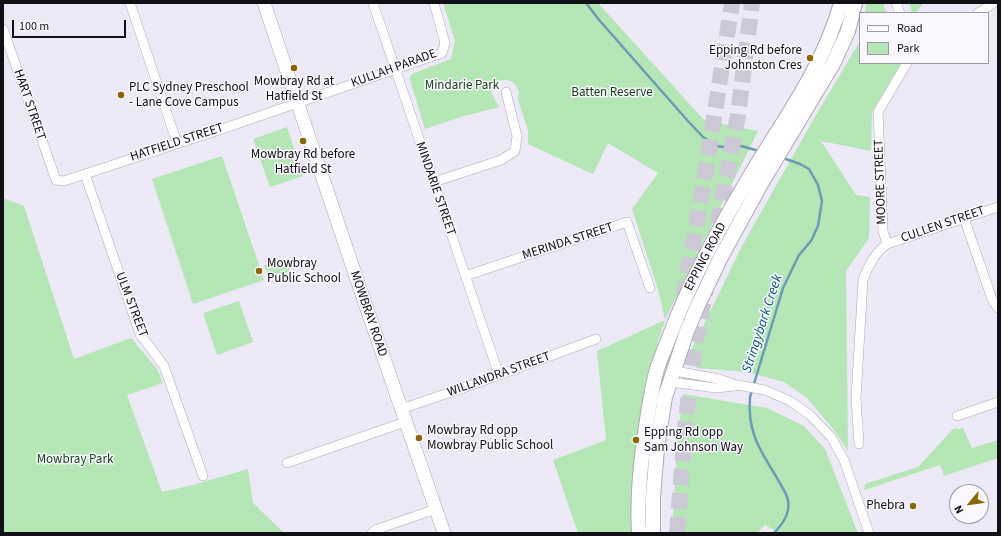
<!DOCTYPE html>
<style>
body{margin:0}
#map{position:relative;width:1001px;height:536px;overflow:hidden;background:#ede9f7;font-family:"Source Sans 3",sans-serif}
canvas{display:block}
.frame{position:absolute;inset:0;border:4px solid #111014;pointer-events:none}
.legend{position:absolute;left:859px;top:12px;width:130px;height:52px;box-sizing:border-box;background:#faf8fe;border:1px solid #9d9ba0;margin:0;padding:5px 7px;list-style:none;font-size:12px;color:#111014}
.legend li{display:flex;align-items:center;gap:8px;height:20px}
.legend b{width:20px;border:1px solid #9d9ba0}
.north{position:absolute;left:949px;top:484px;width:40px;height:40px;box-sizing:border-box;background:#faf8fe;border:1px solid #9d9ba0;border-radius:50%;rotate:241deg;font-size:11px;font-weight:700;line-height:16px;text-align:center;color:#111014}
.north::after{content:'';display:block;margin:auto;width:14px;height:18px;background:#8a6605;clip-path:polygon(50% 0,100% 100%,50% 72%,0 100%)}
.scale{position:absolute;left:12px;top:20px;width:114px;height:18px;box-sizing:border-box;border:2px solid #111014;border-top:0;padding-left:5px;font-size:12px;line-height:14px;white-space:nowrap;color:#111014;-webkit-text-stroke:3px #faf8fe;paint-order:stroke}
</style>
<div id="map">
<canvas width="1001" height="536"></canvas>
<div class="frame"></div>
<ul class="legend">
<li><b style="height:5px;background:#fff"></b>Road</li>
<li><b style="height:11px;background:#b5e6b5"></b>Park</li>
</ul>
<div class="north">N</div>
<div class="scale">100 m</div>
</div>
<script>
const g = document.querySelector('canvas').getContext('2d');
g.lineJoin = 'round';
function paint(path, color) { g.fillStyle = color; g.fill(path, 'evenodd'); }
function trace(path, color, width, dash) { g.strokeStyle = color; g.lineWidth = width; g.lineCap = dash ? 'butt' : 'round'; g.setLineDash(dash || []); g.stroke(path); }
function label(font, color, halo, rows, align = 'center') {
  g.font = font + ' "Source Sans 3",sans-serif'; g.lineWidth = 3; g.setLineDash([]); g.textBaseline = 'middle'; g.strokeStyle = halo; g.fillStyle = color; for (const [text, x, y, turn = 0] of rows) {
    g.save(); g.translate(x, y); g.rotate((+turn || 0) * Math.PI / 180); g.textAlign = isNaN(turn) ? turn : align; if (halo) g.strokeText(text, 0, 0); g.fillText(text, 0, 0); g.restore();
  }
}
paint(new Path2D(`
 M443,3h155l106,117 54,11 -93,189 -19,59 -4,28 -8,126h-56l-25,-73 53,-20 -9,-89 68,-31 -6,-27 -27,-84 26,-36 -50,-30 -15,31 -65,-30v-14l-10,-30 1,-9 -5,-8 -6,-3h-6l-10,7 -1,5 8,15 -38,10 -36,12 -15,-49v-3l2,-3 39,-15 4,-18z
 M866,3h17l4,10h-22z
 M909,3h14l-7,10h-4z
 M860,41v22h41l-29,49 -1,39 -50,-10 35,54 14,2 -1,41 -23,33 2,180 -15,-22 -26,-31 -23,-16 -36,-10 -51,-4 -10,-9 56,-115 73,-129z
 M287,127l16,49 -33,11 -17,-48z
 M222,156l42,124 -71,24 -41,-125z
 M3,198l21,8 50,153 57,-21 26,31 6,14 -36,12 35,97 31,-7 55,-16 5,34 31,30h-281z
 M286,258l4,13 -19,7 -3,-2 -4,-11z
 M239,301l14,41 -36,13 -14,-42z
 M683,394l84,14 37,18 21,23 32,82 -1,2h-77l-14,-8 -8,8h-85l5,-89z
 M954,428l5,1 4,-1 9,20 26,-8v18l-54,18 -4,-11 -76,25 1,-6 53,-17z`), '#b5e6b5');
trace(new Path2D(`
 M586,3l14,18 87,99 16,17 14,9 11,2 13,-2 18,5
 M774,533c9,-9 18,-22 13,-36 -2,-6 -7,-13 -10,-19 -17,-28 -30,-46 -27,-81l33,-109 16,-33 12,-14 7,-15 4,-25 -4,-16 -9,-16 -9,-5 -17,-6`), '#6a9db5', 2.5);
trace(new Path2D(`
 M671,368l33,-187 28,-178
 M677,533l8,-105 9,-76 44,-237 14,-112`), '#ccc8d5', 16, [16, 8]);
const minor = new Path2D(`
 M130,3l47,140
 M373,3c41,124 83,248 126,372
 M896,3l4,10
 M978,13l16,-10
 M3,29l53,151 8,1 161,-53 217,-75 3,-10 -11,-40
 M85,174l55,160 24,32 39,110
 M434,182l67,-22 14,-9 2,-15 -11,-44
 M964,218l28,81 6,9
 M887,244l111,-37
 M465,276l162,-54 23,66
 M675,371l44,8 18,6 28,5 25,11 20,14 21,22 13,23 25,73
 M670,382l46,6 19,-2
 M401,409l68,-23 127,-47
 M957,416l41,-14
 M859,444l-3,-46 7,-118c4,-12 13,-29 24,-36l-4,-13 -5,-119 29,-49
 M287,463l118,-41
 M372,533l3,-3 61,-21`);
const secondary = new Path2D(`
 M264,3l91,271 89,259`);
const primary = new Path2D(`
 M639,533c-2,-33 1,-66 6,-99 3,-22 6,-44 12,-65 4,-12 9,-23 13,-34 21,-56 50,-108 80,-159 34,-57 73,-108 91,-173
 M653,533v-36l4,-49 8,-51 22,-66 11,-26 23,-48 40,-73 72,-120 15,-33 7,-28`);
trace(minor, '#ada9b6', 10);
trace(secondary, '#ada9b6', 14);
trace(primary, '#ada9b6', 16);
trace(minor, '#fff', 9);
trace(secondary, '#fff', 13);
trace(primary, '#fff', 14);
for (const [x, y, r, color] of [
 [810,58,4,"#8a6605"],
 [294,68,4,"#8a6605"],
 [121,95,4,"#8a6605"],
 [303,141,4,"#8a6605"],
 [259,271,4,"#8a6605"],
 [419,438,4,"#8a6605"],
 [636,440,4,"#8a6605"],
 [913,506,4,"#8a6605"]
]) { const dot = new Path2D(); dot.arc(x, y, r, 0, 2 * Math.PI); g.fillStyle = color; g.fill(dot); trace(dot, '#faf8fe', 1.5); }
label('13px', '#111014', '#faf8fe', [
 ["Epping Rd before",802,51,"right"],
 ["Johnston Cres",802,66,"right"],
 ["Mowbray Rd at",294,82,"center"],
 ["Hatfield St",294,97,"center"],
 ["PLC Sydney Preschool",129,88],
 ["- Lane Cove Campus",129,103],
 ["Mowbray Rd before",303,155,"center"],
 ["Hatfield St",303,170,"center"],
 ["Mowbray",267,264],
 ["Public School",267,279],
 ["Mowbray Rd opp",427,431],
 ["Mowbray Public School",427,446],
 ["Epping Rd opp",644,433],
 ["Sam Johnson Way",644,448],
 ["Phebra",905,506,"right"]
], 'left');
label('13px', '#111014', '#faf8fe', [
 ["KULLAH PARADE",394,69,-20],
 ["HART STREET",29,105,71],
 ["HATFIELD STREET",177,143,-18],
 ["MOORE STREET",881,182,-92],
 ["MINDARIE STREET",435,189,71],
 ["CULLEN STREET",943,225,-19],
 ["MERINDA STREET",568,242,-18],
 ["EPPING ROAD",706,257,-62],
 ["ULM STREET",131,305,69],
 ["MOWBRAY ROAD",368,314,71],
 ["WILLANDRA STREET",499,375,-20]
]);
label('13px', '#143f17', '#faf8fe', [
 ["Mindarie Park",462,86],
 ["Batten Reserve",612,93],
 ["Mowbray Park",75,460]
]);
label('italic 14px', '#045873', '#faf8fe', [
 ["Stringybark Creek",763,324,-72]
]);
</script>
